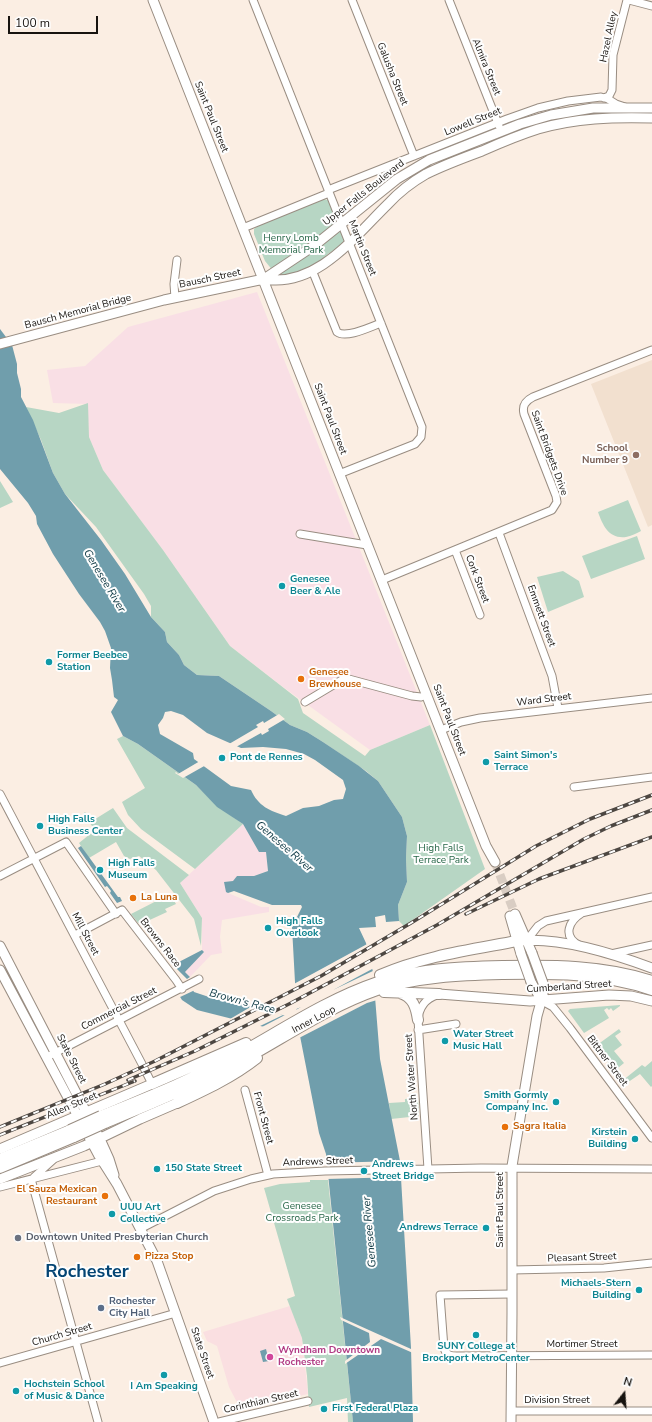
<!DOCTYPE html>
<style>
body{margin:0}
#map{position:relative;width:652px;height:1422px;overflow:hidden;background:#fbeee3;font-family:"Nunito Sans",sans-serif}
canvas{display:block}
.north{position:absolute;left:604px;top:1374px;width:40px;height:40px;-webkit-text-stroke:3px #fefefe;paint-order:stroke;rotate:17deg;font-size:11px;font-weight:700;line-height:16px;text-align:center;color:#17130f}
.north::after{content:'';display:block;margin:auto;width:14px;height:18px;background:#17130f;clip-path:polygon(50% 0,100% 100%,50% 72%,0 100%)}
.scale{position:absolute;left:8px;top:16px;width:90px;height:18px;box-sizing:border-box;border:2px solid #17130f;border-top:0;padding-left:5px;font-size:12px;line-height:14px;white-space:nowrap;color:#17130f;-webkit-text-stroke:3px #fefefe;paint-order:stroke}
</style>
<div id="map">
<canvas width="652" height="1422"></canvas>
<div class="north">N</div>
<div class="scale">100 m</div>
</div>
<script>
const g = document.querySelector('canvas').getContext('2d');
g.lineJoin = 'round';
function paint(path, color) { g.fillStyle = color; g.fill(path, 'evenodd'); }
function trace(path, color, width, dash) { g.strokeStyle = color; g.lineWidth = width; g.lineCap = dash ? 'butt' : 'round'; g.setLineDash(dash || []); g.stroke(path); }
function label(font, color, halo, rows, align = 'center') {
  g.font = font + ' "Nunito Sans",sans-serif'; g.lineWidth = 4; g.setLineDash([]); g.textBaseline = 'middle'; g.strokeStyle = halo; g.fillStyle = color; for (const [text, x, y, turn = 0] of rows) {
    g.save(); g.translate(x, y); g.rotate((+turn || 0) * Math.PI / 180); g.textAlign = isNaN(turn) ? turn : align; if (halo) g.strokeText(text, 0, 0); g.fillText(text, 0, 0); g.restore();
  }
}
paint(new Path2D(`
 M290,1306l12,32 6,56 -67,16 -12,-23 -12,-41 -10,-5 -4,-9z`), '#fadfe1');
paint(new Path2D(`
 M257,292l173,433 -60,25 -87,-63 -53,-41 -67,-96 -60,-80 -14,-33 -2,-33 -34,-1 -6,-33 38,-4 43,-39z
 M243,824l16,28h7l2,19 -14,5h-17l-3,5 -9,1 3,11 33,14h8v5l-47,8 -2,17 2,16 -11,2 -21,22 -5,-5 19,-20 -2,-2v-32l-22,-35z`), '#f9dfe5');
paint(new Path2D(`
 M652,360v165l-4,2 -57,-143z`), '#f2e0cf');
paint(new Path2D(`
 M323,199l5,1 16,40c-3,7 -10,10 -16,14 -4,3 -7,8 -12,11 -11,8 -25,9 -38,12l-13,-16 -11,-27v-5l4,-3z
 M88,403l1,34 14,33 60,80 67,96 68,53 5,14 62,43 5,-6 60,-25 55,144 -81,57 -5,-5 -1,-16 9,-23 -1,-24 1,-22 -5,-19 -24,-36 -12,-10 -43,-29 -16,-10 -17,-7 -19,-14 -52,-35 -22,-1 -13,-10 -5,-10 -12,-13 -2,-10 -14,-15v-11l-7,-12 -48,-67 -31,-33 -12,-21 -12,-33 -15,-33 33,6z
 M0,481l13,21 -13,6z
 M628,500l13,31c-4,2 -10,5 -15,6 -17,2 -23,-11 -28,-25z
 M637,536l8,23 -54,20 -9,-23z
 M563,571l16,10 5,16 -36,15 -11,-35z
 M123,736l15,8 58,41 21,21 26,18 -48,45 -54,-40 -13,-14 -6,-13 23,-14 -28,-49z
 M113,808l14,20 62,47 -9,8 22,35 -1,28 -7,-27 -38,-49 -17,-14 -9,3 -6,-3 -8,-14 -27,16 -10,-15 16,-13 -12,-16 2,-2 7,9z
 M170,894l6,10 -11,5 2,3 -26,12 -1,-2 -2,1 -7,-9z
 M620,1005v1l-7,5 -2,-3 -2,2 -2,-2 -3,2 5,8 -25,15 -16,-22 2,-2z
 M619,1029l2,3 -6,4 7,9 -8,6 10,12 -6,5 2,5 -3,3 -20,-31z
 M652,1061v25l-1,1 -11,-13 -16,11 -2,-4 20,-16 3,2z
 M418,1098l1,18 -28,3 -2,-16 16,-1v-3z
 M310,1180h18l25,242h-5l-1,-24 -38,9 -2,-31 -5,-38 -15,-39 8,-3 -31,-108 16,-4 30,-2z`), '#b7d6c4');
paint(new Path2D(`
 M0,329l12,16 5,19v9l4,16v8l12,23 20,53 12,21 36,46 24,34 26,43 14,15 2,10 12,13 5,10 13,10 22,1 52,35 19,14 17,7 16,10 36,24 19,15 24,36 5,19 -1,22 1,24 -9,23 1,16 -13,1 -1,-7 -10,2 1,10 -17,1 7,15 7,29 7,87 20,102 11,187 2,74h-60l-27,-268 -7,-21 -19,-97 -103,-26 -15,-10 -13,-21 6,-15 27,-14 2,2 -19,20 5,5 -3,2 7,13 18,6 27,5 58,16 -5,-92 10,-20 -1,-2h-29l-38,-14 -6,2 -2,-1 -2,-10 9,-1 4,-5h17l14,-5 -2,-19h-7l-16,-28 -26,-17 -21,-22 -58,-41 -15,-8 -12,-24 7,-12 -4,-3 -2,-17 -2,-12 1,-20 -6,-17 -5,-9 -21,-28 -26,-40 -16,-30 -1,-8 -8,-13 -28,-34zM171,711l12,4 24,18 34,15 22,-1 23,2 18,5 11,6 28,20 3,9 -3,10 -9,1 -15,6 -16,2 -17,8c-16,-5 -28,-10 -35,-26l-20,-4 -37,-27 -1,-6 -33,-19 -2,-9 5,-7 2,-6z
 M81,846l37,51h2l2,4 -5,2 -7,-10 1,-2 -4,-5 -2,1 -27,-39z
 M266,1349l3,12 -6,1 -3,-11z`), '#709eac');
paint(new Path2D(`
 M279,714l6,5 -17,10 1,2 -7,4 -1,-2 -25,14 -7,-3 29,-17 -2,-2 7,-4 1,2z
 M200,761l6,4 -23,13 -8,-5 1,-1 2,2z
 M369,943l5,25 -41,22 42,-20 2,30 -10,3 -68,35 -39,-10 27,-14 8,3 -1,-6 7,-4 -7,3 -2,-25z
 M173,965l14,14h2l6,11 -17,8 -11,-19z
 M254,1005l29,10 -25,12 -28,-8z
 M399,1161l3,10v6l-76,2 -1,-16z
 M340,1317l71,32 2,-1v5l-32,-14 -36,25v-3l25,-19 -1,-9 -28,-13z`), '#fbeee3');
trace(new Path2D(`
 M495,862l20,52`), '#d9cdc3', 9, [9, 4.5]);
const minor = new Path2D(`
 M253,0l169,427 -1,10 -6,7 -76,30
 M352,0l62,156
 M449,0l50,126
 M629,0l23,6
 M604,98l5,-2 3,-6 1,-35 14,-55
 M328,190l179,-71 31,-11 30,-7 33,-4 7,2 8,5 9,3
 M243,228l86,-35
 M312,270l25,62c9,7 33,-5 44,-9
 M175,298l-1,-14 3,-24
 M499,533l53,143 6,32
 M300,534l67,11
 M455,550l25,65
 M382,580l170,-70 5,-8 -1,-6 -32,-82c-2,-8 1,-13 9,-17l119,-47
 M305,702l40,-24 67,18 9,1 6,-2
 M441,730l20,-8 19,-4 172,-20
 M574,787l78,-10
 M0,794l142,270 10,20
 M0,876l66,-34 50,72
 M75,935l47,-25 54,70 6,9
 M527,940l11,-14 8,-5 106,-24
 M579,945c-17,-9 -10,-24 3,-32
 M611,954l41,-9
 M542,1001l11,6 17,21 82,110
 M418,1030l38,-6
 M47,1057l152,-78
 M245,1090l23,85
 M428,1169l-10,-149c1,-13 7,-21 19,-25
 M34,1177l19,-17
 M31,1179l67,243
 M0,1187l102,-26
 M140,1229l74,-38 37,-12 22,-5 52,-3 156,-3 171,1
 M512,1270l92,-2 48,-5
 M512,1294l-72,1 4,53c2,7 6,8 13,8l195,-1
 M0,1363l176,-50
 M511,1411h141
 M219,1422l89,-21`);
const major = new Path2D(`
 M153,0l333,846 9,16
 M264,279l51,-34 82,-66 32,-19 91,-36 31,-9 42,-7h59
 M0,344l164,-44 100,-21c53,9 91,-43 124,-75 11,-12 24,-22 38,-30 18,-9 37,-16 56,-23 18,-8 37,-16 56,-22 38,-11 75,-12 114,-11
 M515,914l17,39
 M510,916l11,38
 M517,941c42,-5 95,12 135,27
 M0,946l100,193 9,20 5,16
 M0,970l98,184 19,30 40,77 57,161
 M531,982l11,19
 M439,994l91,7 79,-6 22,1 21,5
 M0,1149l152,-65
 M0,1179l84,-33 56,-27 37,-16
 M511,1422l1,-109v-147l25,-150 6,-21v-12`);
const highway = new Path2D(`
 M380,975c44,-19 90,-25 137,-34
 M384,992l55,2
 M400,993c13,4 16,14 18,27
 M152,1084l94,-41
 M177,1103c28,-13 56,-26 80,-45
 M101,1116c44,-18 88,-35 130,-58 48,-26 94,-58 147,-76 40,-14 83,-15 125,-16 50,-1 101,-1 149,15
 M105,1123c42,-18 86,-35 127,-57 48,-25 93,-58 145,-76 40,-13 83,-15 125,-16 51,-1 101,-1 150,16
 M0,1159l70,-29
 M0,1168l74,-31`);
trace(minor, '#998d82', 9);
trace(major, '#998d82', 11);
trace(highway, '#998d82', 12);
trace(minor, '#fff', 7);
trace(major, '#fff', 9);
trace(highway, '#fff', 10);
const rail = new Path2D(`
 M466,914l73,-35 113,-42
 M128,1080l67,-29 96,-48 146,-78 147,-86 27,-13 41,-16
 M0,1127l105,-43 50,-23 166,-85 90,-53 125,-77 54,-27 62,-24
 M0,1135l135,-54`);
trace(rail, '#4d4742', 3.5);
trace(rail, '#fefefe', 2, [6]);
const majorBridge = new Path2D(`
 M532,953l11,30
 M521,954l10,28`);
const highwayBridge = new Path2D(`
 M70,1130l31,-14
 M74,1137l31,-14`);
trace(majorBridge, '#998d82', 11, []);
trace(highwayBridge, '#998d82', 12, []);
trace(majorBridge, '#fff', 9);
trace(highwayBridge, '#fff', 10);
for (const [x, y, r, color] of [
 [636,455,4,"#8d6e63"],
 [282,586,4,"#0f9aa8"],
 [49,662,4,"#0f9aa8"],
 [301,679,4,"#e8710a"],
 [222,758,4,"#0f9aa8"],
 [486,762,4,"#0f9aa8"],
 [40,826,4,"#0f9aa8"],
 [100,870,4,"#0f9aa8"],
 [133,898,4,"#e8710a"],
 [268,928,4,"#0f9aa8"],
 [445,1041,4,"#0f9aa8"],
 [556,1102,4,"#0f9aa8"],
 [505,1127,4,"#e8710a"],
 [635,1139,4,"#0f9aa8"],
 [157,1169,4,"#0f9aa8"],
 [364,1171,4,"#0f9aa8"],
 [105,1196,4,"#e8710a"],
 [112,1214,4,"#0f9aa8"],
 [486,1228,4,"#0f9aa8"],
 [18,1238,4,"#6b7280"],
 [137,1257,4,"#e8710a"],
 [639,1290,4,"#0f9aa8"],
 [101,1308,4,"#5c6f8a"],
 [476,1335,4,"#0f9aa8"],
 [270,1357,4,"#d1479c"],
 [164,1375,4,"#0f9aa8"],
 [16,1391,4,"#0f9aa8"],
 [324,1409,4,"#0f9aa8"]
]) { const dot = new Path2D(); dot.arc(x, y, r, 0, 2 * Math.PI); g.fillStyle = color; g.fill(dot); trace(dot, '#fefefe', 1.5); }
label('10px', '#17130f', '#fefefe', [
 ["Hazel Alley",609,37,-78],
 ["Almira Street",486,67,68],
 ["Galusha Street",392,74,68],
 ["Saint Paul Street",211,117,68],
 ["Lowell Street",473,122,-22],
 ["Upper Falls Boulevard",364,193,-38],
 ["Martin Street",362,248,68],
 ["Bausch Street",210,279,-12],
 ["Bausch Memorial Bridge",78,312,-15],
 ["Saint Paul Street",330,419,69],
 ["Saint Bridgets Drive",549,453,70],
 ["Cork Street",477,579,69],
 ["Emmett Street",541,616,70],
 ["Ward Street",544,700,-7],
 ["Saint Paul Street",449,720,69],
 ["Mill Street",85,934,62],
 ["Browns Race",160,943,52],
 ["Cumberland Street",569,987,-4],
 ["Commercial Street",119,1009,-27],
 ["Inner Loop",314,1020,-28],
 ["State Street",71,1059,63],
 ["Bittner Street",607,1061,53],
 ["North Water Street",412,1077,-94],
 ["Allen Street",72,1106,-23],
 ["Front Street",263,1118,75],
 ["Andrews Street",318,1162,-2],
 ["Saint Paul Street",501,1210,-90],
 ["Pleasant Street",582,1258,-2],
 ["Church Street",62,1335,-16],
 ["Mortimer Street",582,1345],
 ["State Street",202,1353,71],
 ["Division Street",557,1401],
 ["Corinthian Street",261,1402,-13]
]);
label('10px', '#266647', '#fefefe', [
 ["Henry Lomb",291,239],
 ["Memorial Park",291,251],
 ["High Falls",441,849],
 ["Terrace Park",441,861],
 ["Genesee",302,1207],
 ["Crossroads Park",302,1219]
]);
label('bold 10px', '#785e54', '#fefefe', [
 ["School",628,449],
 ["Number 9",628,461]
], 'right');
label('bold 10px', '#0d838f', '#fefefe', [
 ["Genesee",290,580],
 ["Beer & Ale",290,592],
 ["Former Beebee",57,656],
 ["Station",57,668],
 ["Saint Simon's",494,756],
 ["Terrace",494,768],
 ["Pont de Rennes",230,758],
 ["High Falls",48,820],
 ["Business Center",48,832],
 ["High Falls",108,864],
 ["Museum",108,876],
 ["High Falls",276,922],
 ["Overlook",276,934],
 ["Water Street",453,1035],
 ["Music Hall",453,1047],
 ["Smith Gormly",548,1096,"right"],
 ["Company Inc.",548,1108,"right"],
 ["Kirstein",627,1133,"right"],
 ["Building",627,1145,"right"],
 ["Andrews",372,1165],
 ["Street Bridge",372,1177],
 ["150 State Street",165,1169],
 ["UUU Art",120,1208],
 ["Collective",120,1220],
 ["Andrews Terrace",478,1228,"right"],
 ["Michaels-Stern",631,1284,"right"],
 ["Building",631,1296,"right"],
 ["SUNY College at",476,1347,"center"],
 ["Brockport MetroCenter",476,1359,"center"],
 ["Hochstein School",24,1385],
 ["of Music & Dance",24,1397],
 ["I Am Speaking",164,1387,"center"],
 ["First Federal Plaza",332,1409]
], 'left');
label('bold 10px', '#c56008', '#fefefe', [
 ["Genesee",309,673],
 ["Brewhouse",309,685],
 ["La Luna",141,898],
 ["Sagra Italia",513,1127],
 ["El Sauza Mexican",97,1190,"right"],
 ["Restaurant",97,1202,"right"],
 ["Pizza Stop",145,1257]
], 'left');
label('bold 10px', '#5b616d', '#fefefe', [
 ["Downtown United Presbyterian Church",26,1238]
], 'left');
label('bold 10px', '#4e5e75', '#fefefe', [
 ["Rochester",109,1302],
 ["City Hall",109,1314]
], 'left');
label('bold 10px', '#b23c85', '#fefefe', [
 ["Wyndham Downtown",278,1351],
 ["Rochester",278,1363]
], 'left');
label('italic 11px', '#0b3742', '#fefefe', [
 ["Genesee River",104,581,59],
 ["Genesee River",284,847,41],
 ["Brown's Race",242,1002,15],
 ["Genesee River",370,1232,-95]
]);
label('bold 18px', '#044574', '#fefefe', [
 ["Rochester",87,1273]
]);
</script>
